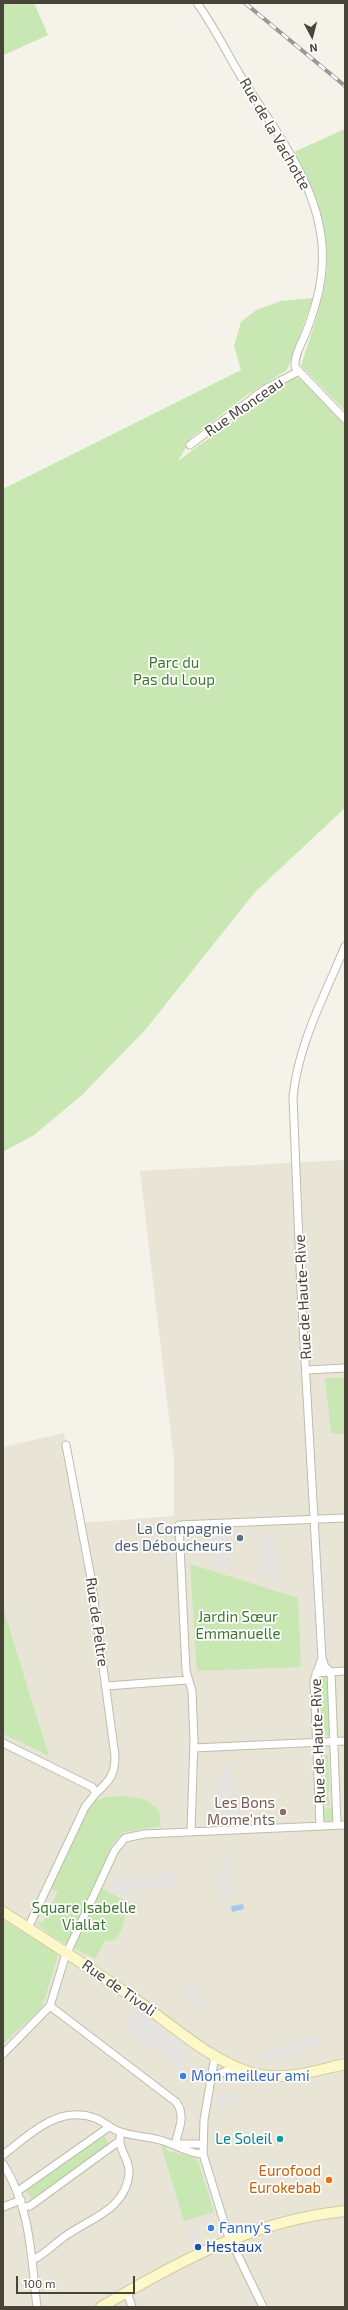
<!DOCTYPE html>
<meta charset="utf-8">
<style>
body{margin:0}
#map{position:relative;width:348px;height:2310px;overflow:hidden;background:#f4f2e9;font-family:"Exo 2",sans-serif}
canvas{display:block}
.frame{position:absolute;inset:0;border:4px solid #484438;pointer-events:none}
.north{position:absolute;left:292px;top:16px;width:40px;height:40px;-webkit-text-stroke:3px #fff;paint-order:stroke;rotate:173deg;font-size:11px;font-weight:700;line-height:16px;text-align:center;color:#484438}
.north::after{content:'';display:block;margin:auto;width:14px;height:18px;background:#484438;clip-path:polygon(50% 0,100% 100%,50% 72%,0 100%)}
.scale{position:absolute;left:16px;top:2276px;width:119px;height:18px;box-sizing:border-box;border:2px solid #484438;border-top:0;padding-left:5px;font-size:12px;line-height:14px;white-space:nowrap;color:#484438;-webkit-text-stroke:3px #fff;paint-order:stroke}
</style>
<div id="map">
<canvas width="348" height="2310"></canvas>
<div class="frame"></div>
<div class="north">N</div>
<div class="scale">100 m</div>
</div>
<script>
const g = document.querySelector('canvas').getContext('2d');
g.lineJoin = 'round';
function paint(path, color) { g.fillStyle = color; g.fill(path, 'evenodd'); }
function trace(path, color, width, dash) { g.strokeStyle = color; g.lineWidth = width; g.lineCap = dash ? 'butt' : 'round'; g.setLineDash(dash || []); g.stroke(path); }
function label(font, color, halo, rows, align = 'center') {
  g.font = font + ' "Exo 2",sans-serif'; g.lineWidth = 3.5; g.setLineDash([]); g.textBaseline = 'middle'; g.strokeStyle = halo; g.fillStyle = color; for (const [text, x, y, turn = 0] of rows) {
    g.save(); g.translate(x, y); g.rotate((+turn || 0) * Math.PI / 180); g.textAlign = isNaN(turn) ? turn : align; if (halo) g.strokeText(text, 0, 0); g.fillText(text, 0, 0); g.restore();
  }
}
paint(new Path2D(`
 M345,1160v1147h-342v-573l46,22 -46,-149v-160l61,-14 17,90 93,-7v-56l-34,-289z`), '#e8e5d7');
paint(new Path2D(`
 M3,3h31l14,32 -44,20z
 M345,129v282l-44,-45c9,-29 20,-58 25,-89 6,-43 -12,-88 -32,-125z
 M313,298l-26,72 -40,25 -55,42 -14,24 114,-84 9,1 44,46v384l-90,84 -109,137 -64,66 -48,40 -31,17v-663l238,-119 -7,-24 7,-24 15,-12 25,-9z
 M325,1378h20v56l-14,-1z
 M190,1564l108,34 3,69 -104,4z
 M3,1607l46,149 -46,-22z
 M319,1676h6l4,3v56l-10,-1 -2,-52z
 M324,1755h4l2,36 -2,1 2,13h-4z
 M125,1796l21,4 13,10 2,16 -37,6 -12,12 -16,41 29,16c0,16 0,27 -10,39l-10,1 -10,18c-14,-8 -52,-24 -58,-38l6,2 15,-32 -6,-1 4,-13 35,-74 15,-6z
 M335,1808l-2,12 -8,1 -3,-12z
 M3,1920l54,33 1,3 -16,51 -39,37z
 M104,2136l6,9 -78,55 -6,-9z
 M163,2144l5,7 27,7 3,3 16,51 -30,9 -23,-75z`), '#c8e7b3');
paint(new Path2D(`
 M167,1525h5l1,32h-5z
 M228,1534l1,33 -17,2 -1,-12 5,-1v-9h-5l-1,-12z
 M258,1535h12l1,9h5l1,33 -17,1z
 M323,1540l6,118h-4l-5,-117z
 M309,1542h4l4,94 -2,22 -4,-1 2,-21z
 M227,1767h5v15h4l-1,34 -18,-1 2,-42h7z
 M230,1851l1,36 3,10 -14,3 -2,-25h-3l-1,-6h10v-17z
 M175,1873v6h2l-1,9 -5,1v-3l-16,3v-2l-23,1 -1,7h-9v-5l-3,5 -9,-5 6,-12 10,3v-5l6,-1v6h7v-6l10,-1v6h3l1,-6z
 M193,1979l13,29 -3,-2 -10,2 -7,-27z
 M142,2012l42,30 2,8 -3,21 -60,-44 11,-13z
 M321,2034l3,9 -62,18 -2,-9z
 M229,2091l1,5 4,-1 5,5 -20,8 -4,-12z
 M197,2228l5,12 -9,4 -7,-13z`), '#e6e4e1');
paint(new Path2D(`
 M243,1904l1,5 -12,3 -1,-6z`), '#a8c7ee');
const street = new Path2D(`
 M197,3c17,23 30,51 45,75 36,58 86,118 80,190 -1,20 -7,40 -14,59 -4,13 -14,26 -13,40l50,52
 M190,445l75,-56 34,-18
 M307,1370l38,-2
 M66,1445l25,133 24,178c0,18 -5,25 -19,37
 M316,1673l29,-2
 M106,1686l82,-6
 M3,1743l89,44 4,6 -11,14 -57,121
 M194,1748l151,-7
 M337,1825l-6,-153 -6,-5 -3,-9 -21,-367 -8,-194c5,-53 32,-102 52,-151
 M320,1826l-6,-145 8,-23
 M191,1831l3,-90 -2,-50 -6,-20 -7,-146 166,-7
 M50,2006l126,96c10,13 3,27 -1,42
 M3,2054l47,-48 15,-49 50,-107 10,-12 19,-4 201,-9
 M215,2056l-11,64 -1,34 25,81 35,72
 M211,2077l26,-10
 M175,2144h27
 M3,2155c27,-21 55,-50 92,-37 8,3 15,10 23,13 15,6 31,5 45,10 14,4 26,13 40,13
 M3,2164c28,43 28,93 34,143
 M18,2191l91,-64
 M3,2207l18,-7
 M24,2207l6,-1 88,-64
 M32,2260c11,-4 22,-16 32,-23 26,-19 62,-27 65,-64 1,-16 -13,-23 -8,-41
 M127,2292l5,15`);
const secondary = new Path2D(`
 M3,1912c44,28 87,56 129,85 37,25 86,71 129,78 28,5 57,-5 84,-11
 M101,2307c80,-47 151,-86 244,-96`);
trace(street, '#bfbcac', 9);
trace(secondary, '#d2cc9a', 12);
trace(street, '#fff', 7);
trace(secondary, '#fdf8ca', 10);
const rail = new Path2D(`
 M245,3l100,83`);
trace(rail, '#989898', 4);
trace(rail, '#fff', 2.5, [8]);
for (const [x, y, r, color] of [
 [240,1538,4,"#5c6f8a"],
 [283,1812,4,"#8d6e63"],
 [183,2076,4,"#3f7fe0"],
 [280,2139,4,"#0f9aa8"],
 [329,2180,4,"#e8710a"],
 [211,2228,4,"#3f7fe0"],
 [198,2247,4,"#1a4fb4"]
]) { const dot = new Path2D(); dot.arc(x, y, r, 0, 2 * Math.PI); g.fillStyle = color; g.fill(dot); trace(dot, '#fff', 1.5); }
label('15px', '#484438', '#fff', [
 ["Rue de la Vachotte",275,134,60],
 ["Rue Monceau",244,407,-35],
 ["Rue de Haute-Rive",303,1297,-93],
 ["Rue de Peltre",97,1622,82],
 ["Rue de Haute-Rive",318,1741,-92],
 ["Rue de Tivoli",119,1988,35]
]);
label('15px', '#3d782c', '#fff', [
 ["Parc du",174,663],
 ["Pas du Loup",174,680],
 ["Jardin Sœur",238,1617],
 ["Emmanuelle",238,1634],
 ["Square Isabelle",84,1908],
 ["Viallat",84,1925]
]);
label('15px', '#4e5e75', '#fff', [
 ["La Compagnie",232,1529],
 ["des Déboucheurs",232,1546]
], 'right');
label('15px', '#785e54', '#fff', [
 ["Les Bons",275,1803],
 ["Mome'nts",275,1820]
], 'right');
label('15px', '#366cbe', '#fff', [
 ["Mon meilleur ami",191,2076],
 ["Fanny's",219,2228]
], 'left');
label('15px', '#0d838f', '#fff', [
 ["Le Soleil",272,2139]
], 'right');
label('15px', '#c56008', '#fff', [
 ["Eurofood",321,2171],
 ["Eurokebab",321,2188]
], 'right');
label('15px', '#164399', '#fff', [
 ["Hestaux",206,2247]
], 'left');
</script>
